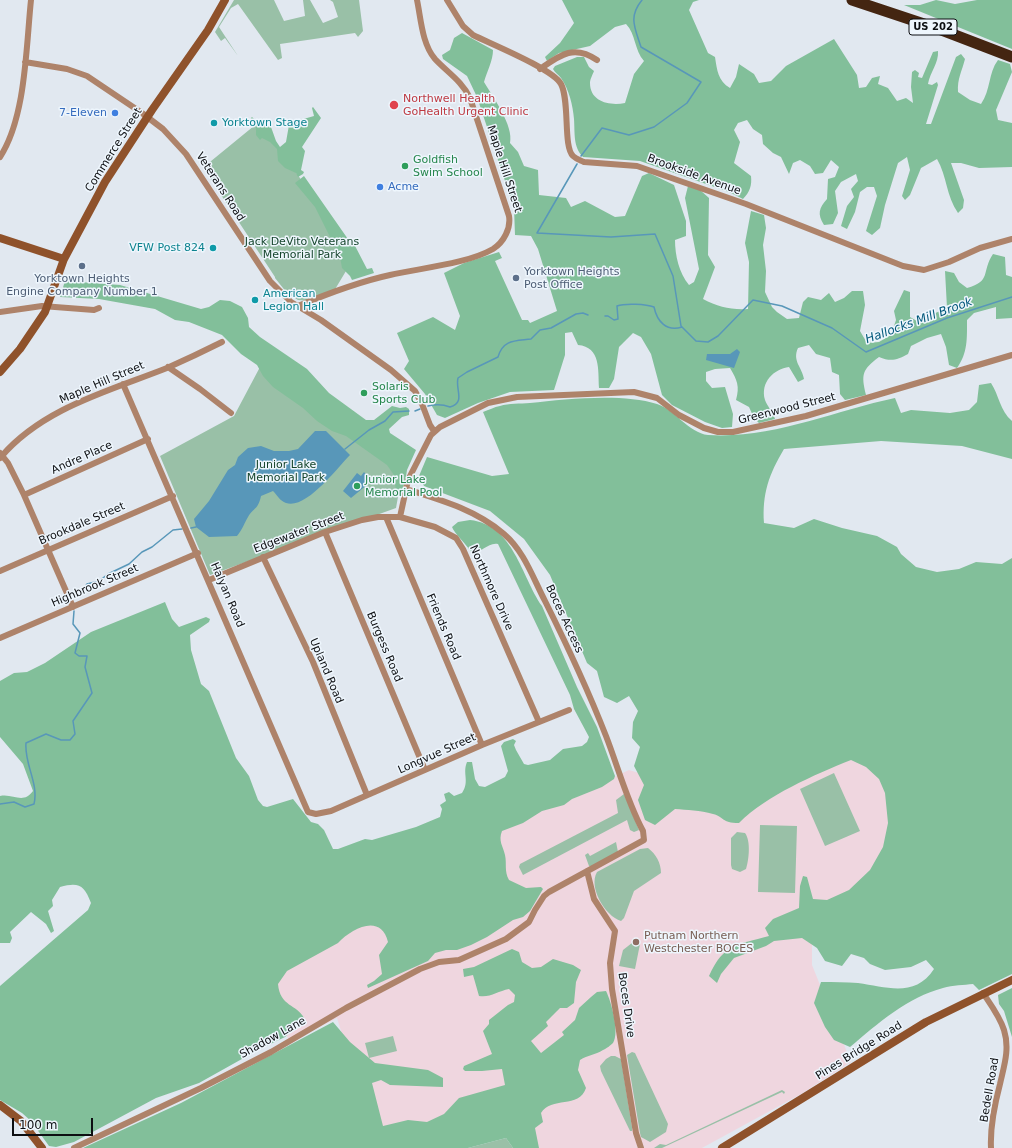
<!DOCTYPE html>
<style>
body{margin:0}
#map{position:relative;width:1012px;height:1148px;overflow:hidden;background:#e1e8f0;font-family:"DejaVu Sans",sans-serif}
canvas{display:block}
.scale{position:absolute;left:12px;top:1118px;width:81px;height:18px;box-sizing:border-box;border:2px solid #0d0f12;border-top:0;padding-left:5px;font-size:12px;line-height:14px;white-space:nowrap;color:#0d0f12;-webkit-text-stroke:3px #eef6fd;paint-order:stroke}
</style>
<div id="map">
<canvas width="1012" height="1148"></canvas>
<div class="scale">100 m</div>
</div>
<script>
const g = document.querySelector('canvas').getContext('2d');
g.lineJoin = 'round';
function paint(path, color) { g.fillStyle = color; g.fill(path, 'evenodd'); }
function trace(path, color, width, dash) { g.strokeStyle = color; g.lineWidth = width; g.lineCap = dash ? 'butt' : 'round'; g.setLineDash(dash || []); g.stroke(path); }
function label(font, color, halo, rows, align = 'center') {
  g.font = font + ' "DejaVu Sans",sans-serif'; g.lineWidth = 3; g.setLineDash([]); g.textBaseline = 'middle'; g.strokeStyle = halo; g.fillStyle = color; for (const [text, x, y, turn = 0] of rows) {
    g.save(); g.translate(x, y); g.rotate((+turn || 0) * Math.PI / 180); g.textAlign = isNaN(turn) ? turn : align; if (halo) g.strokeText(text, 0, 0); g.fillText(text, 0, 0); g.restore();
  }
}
paint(new Path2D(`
 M882,732l23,142 -93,45v46l39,97 -50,32 -99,54h-170l-20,-46 -134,46 -41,-130 -47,24 -34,-64 230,-142 143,-66 113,35z`), '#efd6df');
paint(new Path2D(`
 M234,0h40l10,21 21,-5 -2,-16h7l13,23 15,-6 -5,-15 -3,-2h29l4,31 -5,6 -3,-4 -75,11 2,14 -4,2 -40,-56 -7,4 -12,19 19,29 -13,-18 -4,3 -6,-9z
 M260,121l77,110 12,35 -15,25 -23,10 -13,-1 -11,-7 -12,-15v-1l-71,-108 1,-3z
 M260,367l143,102 -7,39 -186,67 -50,-119 74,-40z
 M834,773l26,58 -35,15 -25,-57z
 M624,794l15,36 -5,2 -4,-2 -3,-10 -104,55 -4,-8 1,-3 98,-51 -2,-13z
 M760,825l37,1 -2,67 -37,-1z
 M737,832l8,1c6,8 4,27 1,36l-6,3 -8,-3 -1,-4v-27z
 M616,842l2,10 -26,16 -3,-2 -4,-11 3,-2 2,3z
 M648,848c8,6 13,15 13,25l-27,18 -10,27 -3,3c-16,-5 -33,-34 -24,-49l43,-23z
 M637,939l3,5 -5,25 -16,-3 4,-16z
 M393,1036l4,15 -28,7 -4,-15z
 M632,1052l3,1 33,71 -2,8 -16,10 -9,-5 -1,-4 -13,-78z
 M611,1056h4l6,3 11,68v4h-2l-29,-60 -1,-5 6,-7z
 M782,1090l3,2 -1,2 -2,-2 -120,56h-8l6,-4 6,1z
 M506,1138l7,10h-45z`), '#99c0a7');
paint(new Path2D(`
 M562,0h137l-6,2 -4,8 19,43 7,4c2,13 3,24 15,31l6,-11 3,-13 15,10 5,9 12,-2 15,-15 48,-27 23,36 2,13 7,-1 6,-9 8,-2 -2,8 10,4 9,13 9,-3 7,5 -2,-16 1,-15 3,-2 4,3 -1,4 4,1 11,-26 5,-1c1,12 -8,21 -10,33l4,1 5,-3 1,3 -12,39h5l25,-67 5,-3 4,5c-3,12 -8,20 -7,33l12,8 11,4c10,-14 7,-31 17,-44l12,4 2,8 -16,38 2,10 14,3v44l-33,1 -18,-5h-10l13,37 -1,8 -5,5c-12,-17 -11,-37 -21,-54l-16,9 -11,27 -5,5 -3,-4 8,-26 -3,-13 -9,6 -13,42 -5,23 -8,7 -6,-4 11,-35 -3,-9h-7l-7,5 -5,20 -8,17 -6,-3 6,-20 7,-9 -3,-8 7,-8 -2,-7 -15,8 -6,9 3,22 -5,11 -9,1c-7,-11 -5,-17 3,-26l1,-20 7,-2 4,-10 -8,-7 -8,13 -8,1 -5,-8 -10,-6 -7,3 -4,11 -8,-17 -8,-4 -10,-9 -1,-9 -9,-6 -6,-9 -9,3 -4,7 6,12 -6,21 17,13c1,9 -1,16 -8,23l-14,-7 -89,-31 -57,-4c-10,-10 -8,-24 -9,-38 -1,-13 -5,-30 -13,-41 -3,-4 -6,-5 -8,-9l2,-3 22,-9h7l5,10 5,4c-1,3 -4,8 -4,12 0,19 20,23 35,20l9,-29 10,-13c-10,-11 -8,-27 -18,-37l-11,3 -25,19 -31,7 -12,8 -2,-4 15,-14 14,-20z
 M936,0l19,4 22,-4h35v49l-108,-44h16z
 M462,33l31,17c0,11 -6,21 -9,32 9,15 30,44 26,61l8,9 6,14 14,4 1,25 27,3 5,9 14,-6 30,16 10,-1 17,-40 7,-3 25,12 12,36v15l-11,4c0,15 4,33 14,45l5,-3 5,-13 -14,-71 3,-12 12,4 9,8 -1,57 7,12 -12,32c15,8 28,11 45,10l1,-47 -4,-19 6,-32 13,4 2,13 -3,17 3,26 -1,21 7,15 5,5 10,7 12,-1 4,-16 5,-5 13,3 8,-7 6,9 9,-4 8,-7h11l2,14 -5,26 7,12 12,-1 12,-7 5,-15 -2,-9 10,-21 6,2v25l7,4 30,-13 -2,-37 9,2 5,9 8,6c25,-7 14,-16 26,-34l12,3 1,18 6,2v41l-16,1v-12l-22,6 -7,7c0,18 1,33 -10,48l-8,-3 -3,-18 -5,-13 -14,4 -16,8 -3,8c-11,6 -17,8 -29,3 -17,13 -18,17 -13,38l-21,5 -5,-6 -1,-19 -7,-3 -2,-14 -14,-4 -7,-9 -11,3c-6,13 4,19 6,31l-6,3 -9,-15c-15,2 -29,15 -24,33 2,6 8,12 10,19l-16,4 -5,-5 -5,-11 -13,-7c4,-14 1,-20 -6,-32l-15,1 -9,3v9l6,7 13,-1 8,27 -1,13 -10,1 -17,-6 -33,-17 -10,-10 -11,-41 -10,-17 -8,-4 -14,14 -5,32 -5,9h-10c-1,-18 2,-41 -21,-43l-6,-13 -7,1v22l-11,35 -44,2 -32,11 -33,15 -8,-3 -12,-21 -21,-25 5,-8 -12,-28 36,-16 22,13 5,-14 -16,-43 20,-10 35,-11 3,6 -7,3 27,59h6l2,3 27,-12 -19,-62 -7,-13 -16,-1 -1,-27 -37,-111 -10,-21 -24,-17 -1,-4 8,-5 4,-12z
 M313,107l8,11 -19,29 3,4 -4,19 3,2 -1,2 -5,3 -2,-4 -11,-5 -7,-7 -1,-12 -7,-7 -8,-4 -2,2 -4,-5v-8l-5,-9 1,-1 5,5 14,5 5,14 4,6 6,-5 3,-17 4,-3 21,-6 -2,-8z
 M304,176l46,66 2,-2 15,29 5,-1 2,5 -22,7 -2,-4 -8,-8 -2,-11 -25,-50 -20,-24z
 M65,281l55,4 81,24 8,-2 11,-7 10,1 12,6 6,11 1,9 11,10 47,32 22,24 37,27h8l18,-14 8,2 6,-1 3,2v6l-7,2 -13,12 1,4 26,17 -9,20 -2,13 -4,8h-5l-2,-16 -7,-10 -41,-29 -14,-5 -15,-10 -14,-13 -30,-21 -10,-11 -6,-11 -16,-11 -19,-19 -33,-13 -14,-2 -20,-11 -56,-10 -39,-2z
 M991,383c8,12 9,28 21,38v38l-50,-13 -81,-5 -97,8c-15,25 -22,45 -20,74l30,5 20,-9 28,9 35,8 20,11 4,7 15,13 21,5 22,-3 17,-7 26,2 10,-6v416l-33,16 -6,-6c-9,1 -20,1 -30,4 -35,9 -66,36 -93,59l-16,-7 -9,-13 -11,-24 7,-21c13,0 25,0 37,1 29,4 57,15 76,-14l-8,-9 -15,7 -26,3 -15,-6 -6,-6 -13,-4 -9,12 -17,-5 -8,-13 -15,-10 -28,3 -8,5 -32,12 -13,16 -4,9 -8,-7c15,-33 28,-31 60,-40l-4,-8 8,-9 26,-11 1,-22 3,-10 4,1 6,22 14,1 22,-10 21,-20 13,-23 5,-24 -3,-30 -6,-14 -13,-12 -15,-7c-37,15 -84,35 -112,63 -18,0 -14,-6 -26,-9 -13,-4 -26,-4 -38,-5l-20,16 -10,-5 -7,-20 6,-15 -10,-19 6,-19 -8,-9 1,-16 5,-11 -9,-15 -12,7 -13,-6 -7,-26 -10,-8 -37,-88 -26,-36 -34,-28 -66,-25 -5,-10 8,-19 65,19 17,-2 -26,-62c6,-2 11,-5 17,-6 9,-3 20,-2 30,-3 36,-4 93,-10 127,1 17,5 32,29 51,31 65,4 125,-24 187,-37l6,15 10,-3 39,3 19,-3 8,-8 2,-17z
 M470,520c44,5 51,56 72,86l35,81 20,40 18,49 -1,3 -12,8 -30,12 -8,6 -22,6 -19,12 -21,8c-4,10 1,15 3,24 2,9 -1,16 4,25l17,8 15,-1 2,2 -13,22 -7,6 -10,3 -26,17 -16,8 -14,5h-11l-11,3 -7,8 -60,27 -1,-3 7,-4 8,-7 -3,-19 9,-13c-7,-29 -36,-14 -50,1l-51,28 -9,13c2,23 19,20 26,34l-3,6 -16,13 -27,13 -59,33 -43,15 -82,44 -18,5 -7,-1 -18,-25 -9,-8 -22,-13v-114l88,-76 3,-7c-7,-18 -12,-21 -31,-16l-8,13 1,6 -5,5 6,20 -3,2 -5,-9 -15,-12 -21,20 2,6 -2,5h-10v-147c13,-3 23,9 33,-5l-10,-27 -23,-27v-56l14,-8 13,-1 18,-9 46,-31 74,-30 7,17 7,8 27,-10 4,2 -1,3 -19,13 1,15 10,34 8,7 27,67 13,18 9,24 5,6 4,1 26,-8 18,23 7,2 6,6 9,19h5l27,-10 7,1 44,-13 24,-10 2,-8 -2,-4 6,-4 -2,-7 5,-2 5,4 8,-3c8,-12 0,-19 5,-31h5l3,17 4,7 6,1 20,-10 3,-6 -7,-25 3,-4 9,-3 3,2 -2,4 2,5 8,14 4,1 22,-5 13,-11 19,-3 5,-4 2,-5 -15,-28 -4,-14 -72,-151c-10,-2 -16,9 -26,9 -5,-8 -18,-20 -20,-26l6,-5z
 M512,949l7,3 3,10 10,6 9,-1 12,-8 20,6 8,5 -5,12 -2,21 -7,5h-7l-14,14 2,4 -17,15 10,12 23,-18 -2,-3 13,-12 4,-12 12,-11 6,-5 9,-1c5,10 14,41 7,52 -2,2 -7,6 -10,7 -8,5 -15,5 -23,10l-2,10 8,18c-7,21 -35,8 -45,25l2,9 -8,6 4,20h-26l-7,-10 -38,10h-385l98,-45 152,-81 17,20 25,21 53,7 15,8v9l-53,-2 -9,-5 -9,3 11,43 25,-6 19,2 17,-8 15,-16 46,-13 -3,-16 -20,2h-17l-2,-2 1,-3 28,-12 -9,-23 6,-7v-4l19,-15 6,-3 1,-7 -6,-6c-11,2 -19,9 -30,7l-6,-21 -9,2 -1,-8 11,-2z
 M1012,988v49l-8,-26 -5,-7 -1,-9z`), '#82bf9a');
paint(new Path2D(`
 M737,349l3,3 -6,16 -28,-8 1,-6h23z
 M315,431h11l24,24c-13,13 -44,55 -64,48 -6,-2 -9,-8 -13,-12l-12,5c-3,14 -7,11 -13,21 -4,7 -6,13 -11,19l-28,1 -13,-10 -2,-8 15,-18 19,-31 7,-5 3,-8 10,-9 13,-2 13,5h15l9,-2z
 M364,472l4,5 -3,3 3,4 -17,14 -8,-7 14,-18 4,3z`), '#5897b9');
trace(new Path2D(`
 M581,156l21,-28 27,7 25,-8 33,-24 14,-21 -60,-35c-6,-19 -13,-30 1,-47
 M577,164l-40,69 74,4 44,-3 18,42 8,50 15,15 12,1 10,-6 35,-36 29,6 50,22 34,24 81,-34 65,-21
 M605,316h3l6,4 4,-1 -1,-13c8,-3 29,-2 37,1 3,14 12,25 28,20
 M428,406c8,-2 14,-2 22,1 16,-5 5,-17 8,-29l9,-6 31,-15c5,-18 18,-16 33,-18l9,-9 11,-2 25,-14 7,-1 5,2
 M415,411l5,-2
 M345,449l24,-19 16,-9 8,-9 16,-1
 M191,528l5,-1
 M84,589l3,-5 12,-3 9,-7 21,-10 13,-12 10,-5 21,-17 9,-1
 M0,804l14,-2 11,5 9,-3c5,-21 -10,-40 -8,-61l20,-9 15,6h9l5,-6 -2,-13 19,-28 -7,-26 2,-11h-8l-4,-3 5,-20 -7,-9 1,-13`), '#5897b9', 1.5);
trace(new Path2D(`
 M447,0l16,26 10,9c18,9 80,34 88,49 9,17 2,63 12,72 3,3 7,4 11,6l53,4 109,38 157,62 21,4 25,-8 31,-14 32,-9
 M25,62l42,7 20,7 55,37 21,16 23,25 84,127 21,21 30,18 70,50 24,21 7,13 8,21 4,6
 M540,69c20,-14 34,-25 57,-9
 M0,157c26,-40 26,-110 31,-157
 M298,306c31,-13 60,-24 92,-31 30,-7 77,-11 103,-26 11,-7 18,-21 16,-33l-39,-118c-8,-17 -23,-26 -35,-39 -13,-15 -14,-40 -18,-59
 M0,312l42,-6 52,4 5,-2
 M168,367l32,22 31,24
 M123,384l185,428 8,2 15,-3 151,-66 87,-35
 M0,453l8,10 16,32 49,112
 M0,458c42,-50 109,-67 167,-90 18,-8 37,-17 55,-26
 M24,495l124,-56
 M386,517l96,228
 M400,517l8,-37 23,-45 9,-8 48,-24 29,-6 117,-5 23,6 22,17 25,13 14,4h15l73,-16 206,-61
 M325,532l100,238
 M263,557l50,105 54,133
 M0,571l173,-75
 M209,580l116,-48 37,-12 16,-3h22l35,10 21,11 7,11 76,173
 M0,638l198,-85
 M587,871l7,28 21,32 -5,32 2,26 24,144 5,15
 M983,993c8,12 17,24 21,37 6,19 0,36 -4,54 -5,19 -10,44 -9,64
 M74,1148l127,-60 70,-36 75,-44 74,-39 19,-7 20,-2 47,-21 23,-17 6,-12 9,-14 5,-4 95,-52 -1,-9c-16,-30 -25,-64 -37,-95 -18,-46 -39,-91 -61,-135 -12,-23 -21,-50 -41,-67 -28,-24 -63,-34 -98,-45`), '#ae836a', 6);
trace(new Path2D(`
 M0,238l64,21
 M0,372l20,-23 25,-37 19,-53 41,-77 47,-72 56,-80 17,-30
 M0,1105l21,16 21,27
 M722,1148l204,-126 86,-42`), '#8f522b', 8);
trace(new Path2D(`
 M852,0l87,29 73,28`), '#442511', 11);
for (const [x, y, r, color] of [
 [394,105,5,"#e0444e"],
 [115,113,4,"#3f7fe0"],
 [214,123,4,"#0f9aa8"],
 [405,166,4,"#2e9e5b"],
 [380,187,4,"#3f7fe0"],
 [213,248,4,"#0f9aa8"],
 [82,266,4,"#5c6f8a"],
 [516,278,4,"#5c6f8a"],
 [255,300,4,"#0f9aa8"],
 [364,393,4,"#2e9e5b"],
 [357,486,4,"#2e9e5b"],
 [636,942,4,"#8d6e63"]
]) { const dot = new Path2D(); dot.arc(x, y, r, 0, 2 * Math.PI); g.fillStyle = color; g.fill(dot); trace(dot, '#eef6fd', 1.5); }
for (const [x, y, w] of [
 [933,27,48]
]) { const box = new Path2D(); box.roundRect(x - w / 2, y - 8, w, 16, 3); g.fillStyle = '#eef6fd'; g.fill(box); trace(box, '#0d0f12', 1); }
label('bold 10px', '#0d0f12', null, [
 ["US 202",933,27]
]);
label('11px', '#be3a42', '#eef6fd', [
 ["Northwell Health",403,99],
 ["GoHealth Urgent Clinic",403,112]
], 'left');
label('11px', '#366cbe', '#eef6fd', [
 ["7-Eleven",107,113],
 ["Acme",388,187,"left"]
], 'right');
label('11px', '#0d838f', '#eef6fd', [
 ["Yorktown Stage",222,123],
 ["VFW Post 824",205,248,"right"],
 ["American",263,294],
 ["Legion Hall",263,307]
], 'left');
label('11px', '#0d0f12', '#eef6fd', [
 ["Commerce Street",114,150,-58],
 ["Maple Hill Street",504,169,72],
 ["Brookside Avenue",694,175,20],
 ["Veterans Road",220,187,57],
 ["Maple Hill Street",102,383,-23],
 ["Greenwood Street",787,409,-14],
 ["Andre Place",82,458,-24],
 ["Brookdale Street",82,524,-23],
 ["Edgewater Street",299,533,-21],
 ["Highbrook Street",95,586,-23],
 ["Northmore Drive",491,588,66],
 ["Halyan Road",227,595,67],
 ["Boces Access",564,619,65],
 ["Friends Road",443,627,67],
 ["Burgess Road",384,647,67],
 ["Upland Road",326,671,67],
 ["Longvue Street",437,754,-24],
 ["Boces Drive",626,1005,82],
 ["Shadow Lane",273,1038,-29],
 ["Pines Bridge Road",859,1051,-32],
 ["Bedell Road",990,1090,-80]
]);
label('11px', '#27864d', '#eef6fd', [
 ["Goldfish",413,160],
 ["Swim School",413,173],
 ["Solaris",372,387],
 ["Sports Club",372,400],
 ["Junior Lake",365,480],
 ["Memorial Pool",365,493]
], 'left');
label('11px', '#15452c', '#eef6fd', [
 ["Jack DeVito Veterans",302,242],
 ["Memorial Park",302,255],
 ["Junior Lake",286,465],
 ["Memorial Park",286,478]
]);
label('11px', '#4e5e75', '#eef6fd', [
 ["Yorktown Heights",524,272],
 ["Post Office",524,285],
 ["Yorktown Heights",82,279,"center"],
 ["Engine Company Number 1",82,292,"center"]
], 'left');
label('11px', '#785e54', '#eef6fd', [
 ["Putnam Northern",644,936],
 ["Westchester BOCES",644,949]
], 'left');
label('italic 12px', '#01577a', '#eef6fd', [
 ["Hallocks Mill Brook",919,321,-20]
]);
</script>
